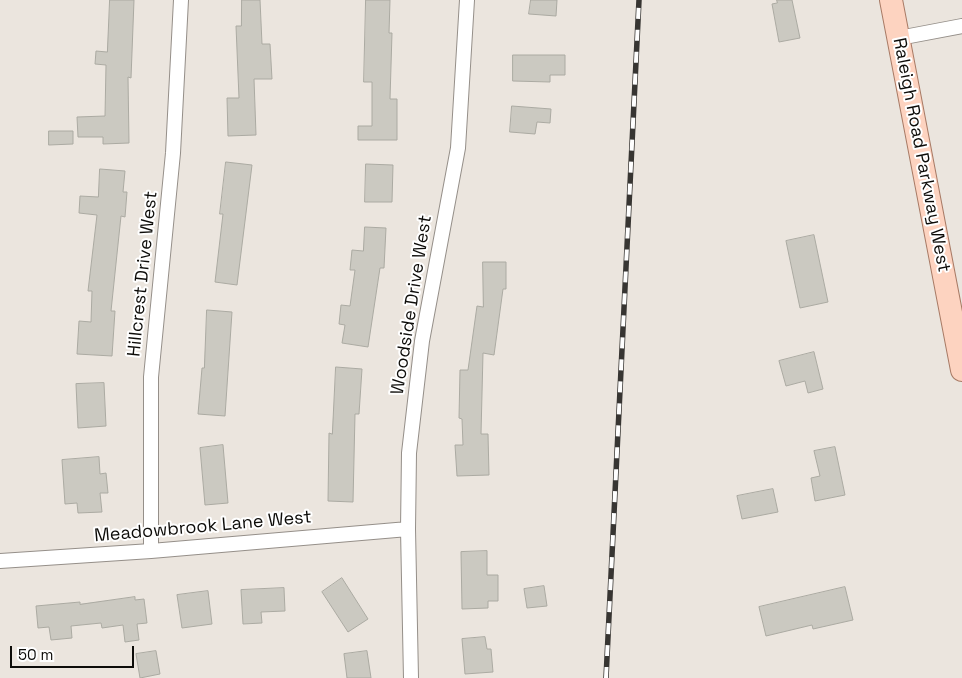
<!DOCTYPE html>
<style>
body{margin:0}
#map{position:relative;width:962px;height:678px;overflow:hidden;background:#ebe5de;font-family:"Space Grotesk",sans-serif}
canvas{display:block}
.scale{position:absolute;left:10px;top:646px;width:124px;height:22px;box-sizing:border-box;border:2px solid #0d0c09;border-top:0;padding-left:6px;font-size:15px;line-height:18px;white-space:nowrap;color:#0d0c09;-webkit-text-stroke:4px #fff;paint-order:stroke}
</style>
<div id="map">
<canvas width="962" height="678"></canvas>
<div class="scale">50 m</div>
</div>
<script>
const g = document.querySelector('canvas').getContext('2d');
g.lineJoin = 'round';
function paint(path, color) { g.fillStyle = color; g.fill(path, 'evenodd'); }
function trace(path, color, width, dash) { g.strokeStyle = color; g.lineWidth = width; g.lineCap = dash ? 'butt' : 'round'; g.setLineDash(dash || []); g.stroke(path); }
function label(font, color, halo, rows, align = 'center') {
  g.font = font + ' "Space Grotesk",sans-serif'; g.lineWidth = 4; g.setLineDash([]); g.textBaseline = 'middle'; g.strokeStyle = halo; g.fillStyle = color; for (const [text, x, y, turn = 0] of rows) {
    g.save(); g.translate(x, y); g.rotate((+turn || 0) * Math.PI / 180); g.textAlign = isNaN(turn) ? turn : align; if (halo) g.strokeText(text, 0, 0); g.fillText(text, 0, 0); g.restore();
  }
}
const building = new Path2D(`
 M110,0h24l-3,78 -3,-1 1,66 -26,1v-7h-25l-1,-20 28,-1 1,-51 -11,-1 1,-13 11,1z
 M242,0h18l2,44h8l2,35h-18l2,56 -28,1 -1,-38h12l-3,-72h5z
 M366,0h24l-1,33h3l-2,66h7v41h-39v-14h14v-44h-8z
 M531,0h26l-1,16 -27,-2z
 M777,0h15l8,38 -21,4 -7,-38 5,-1z
 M513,55h52v20h-15v7l-37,-1z
 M512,106l39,3 -1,14 -13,-1 -2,12 -25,-2z
 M49,131h24v13l-24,1z
 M226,162l26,3 -15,120 -22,-3 8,-68h-3z
 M366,164l27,1 -1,37h-27z
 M100,169l25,2 -2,21h4l-2,25 -4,-1 -10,95h4l-3,45 -35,-2 2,-33 12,1 1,-31h-4l9,-76 -18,-2 1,-17 18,1z
 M365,227l21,1 -2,40h-4l-12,79 -26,-4 3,-18 -6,-1 2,-19 9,1 5,-36h-5l2,-20 11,1z
 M814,235l14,67 -28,6 -14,-67z
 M483,262h23v27h-3l-9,66 -11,-2 -2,81h7l1,41 -32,1 -2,-31h8l-1,-26 -3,-1 1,-48h8l9,-64 6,1z
 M207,310l25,2 -7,104 -27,-2 4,-46h2z
 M814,352l9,37 -15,4 -3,-12 -19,5 -7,-25z
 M336,367l26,2 -3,45h-4l-2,88 -25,-1 1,-68 3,1z
 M104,383l2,43 -28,2 -2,-44z
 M223,445l5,58 -23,2 -5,-57z
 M835,447l10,48 -30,6 -4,-23 9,-2 -6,-25z
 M99,457l1,17 6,-1 2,20h-8l2,19 -24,1 -1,-10 -12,1 -3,-44z
 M773,489l5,23 -36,7 -5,-23z
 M487,551v24h11v26h-10v7l-26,1 -1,-57z
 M342,578l26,41 -20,13 -26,-40z
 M544,586l3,20 -20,2 -3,-19z
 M845,587l8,33 -40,9 -1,-4 -46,11 -7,-29z
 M284,588l1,23 -24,1 1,11 -19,1 -2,-34z
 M208,591l4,33 -30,4 -5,-33z
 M135,597v3l9,-1 3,24 -10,1 2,16 -14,2 -2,-17 -21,3 -1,-5 -30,3 1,12 -21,2 -2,-13 -11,1 -2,-22 44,-4v2z
 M485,637l2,12h4l2,23 -28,2 -3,-35z
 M156,651l4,23 -20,4 -4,-24z
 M367,651l4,27h-24l-3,-24z`);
paint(building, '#cbc9c1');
trace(building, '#abaaa2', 1);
const street = new Path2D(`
 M899,38l63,-12
 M151,551v-174l22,-224 8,-153
 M0,561l151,-10 257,-22
 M411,678l-3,-149 1,-76 13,-112 36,-193 9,-148`);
const primary = new Path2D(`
 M891,0l71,370`);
trace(street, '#958f89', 16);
trace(primary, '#a87a65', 24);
trace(street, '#fff', 14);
trace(primary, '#fdd3c0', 22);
const rail = new Path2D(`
 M606,678l33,-678`);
trace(rail, '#373532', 5.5);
trace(rail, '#fff', 4, [11]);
label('18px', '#0d0c09', '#fff', [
 ["Raleigh Road Parkway West",921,155,79],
 ["Hillcrest Drive West",143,274,-84],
 ["Woodside Drive West",412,305,-81],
 ["Meadowbrook Lane West",203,527,-5]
]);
</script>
